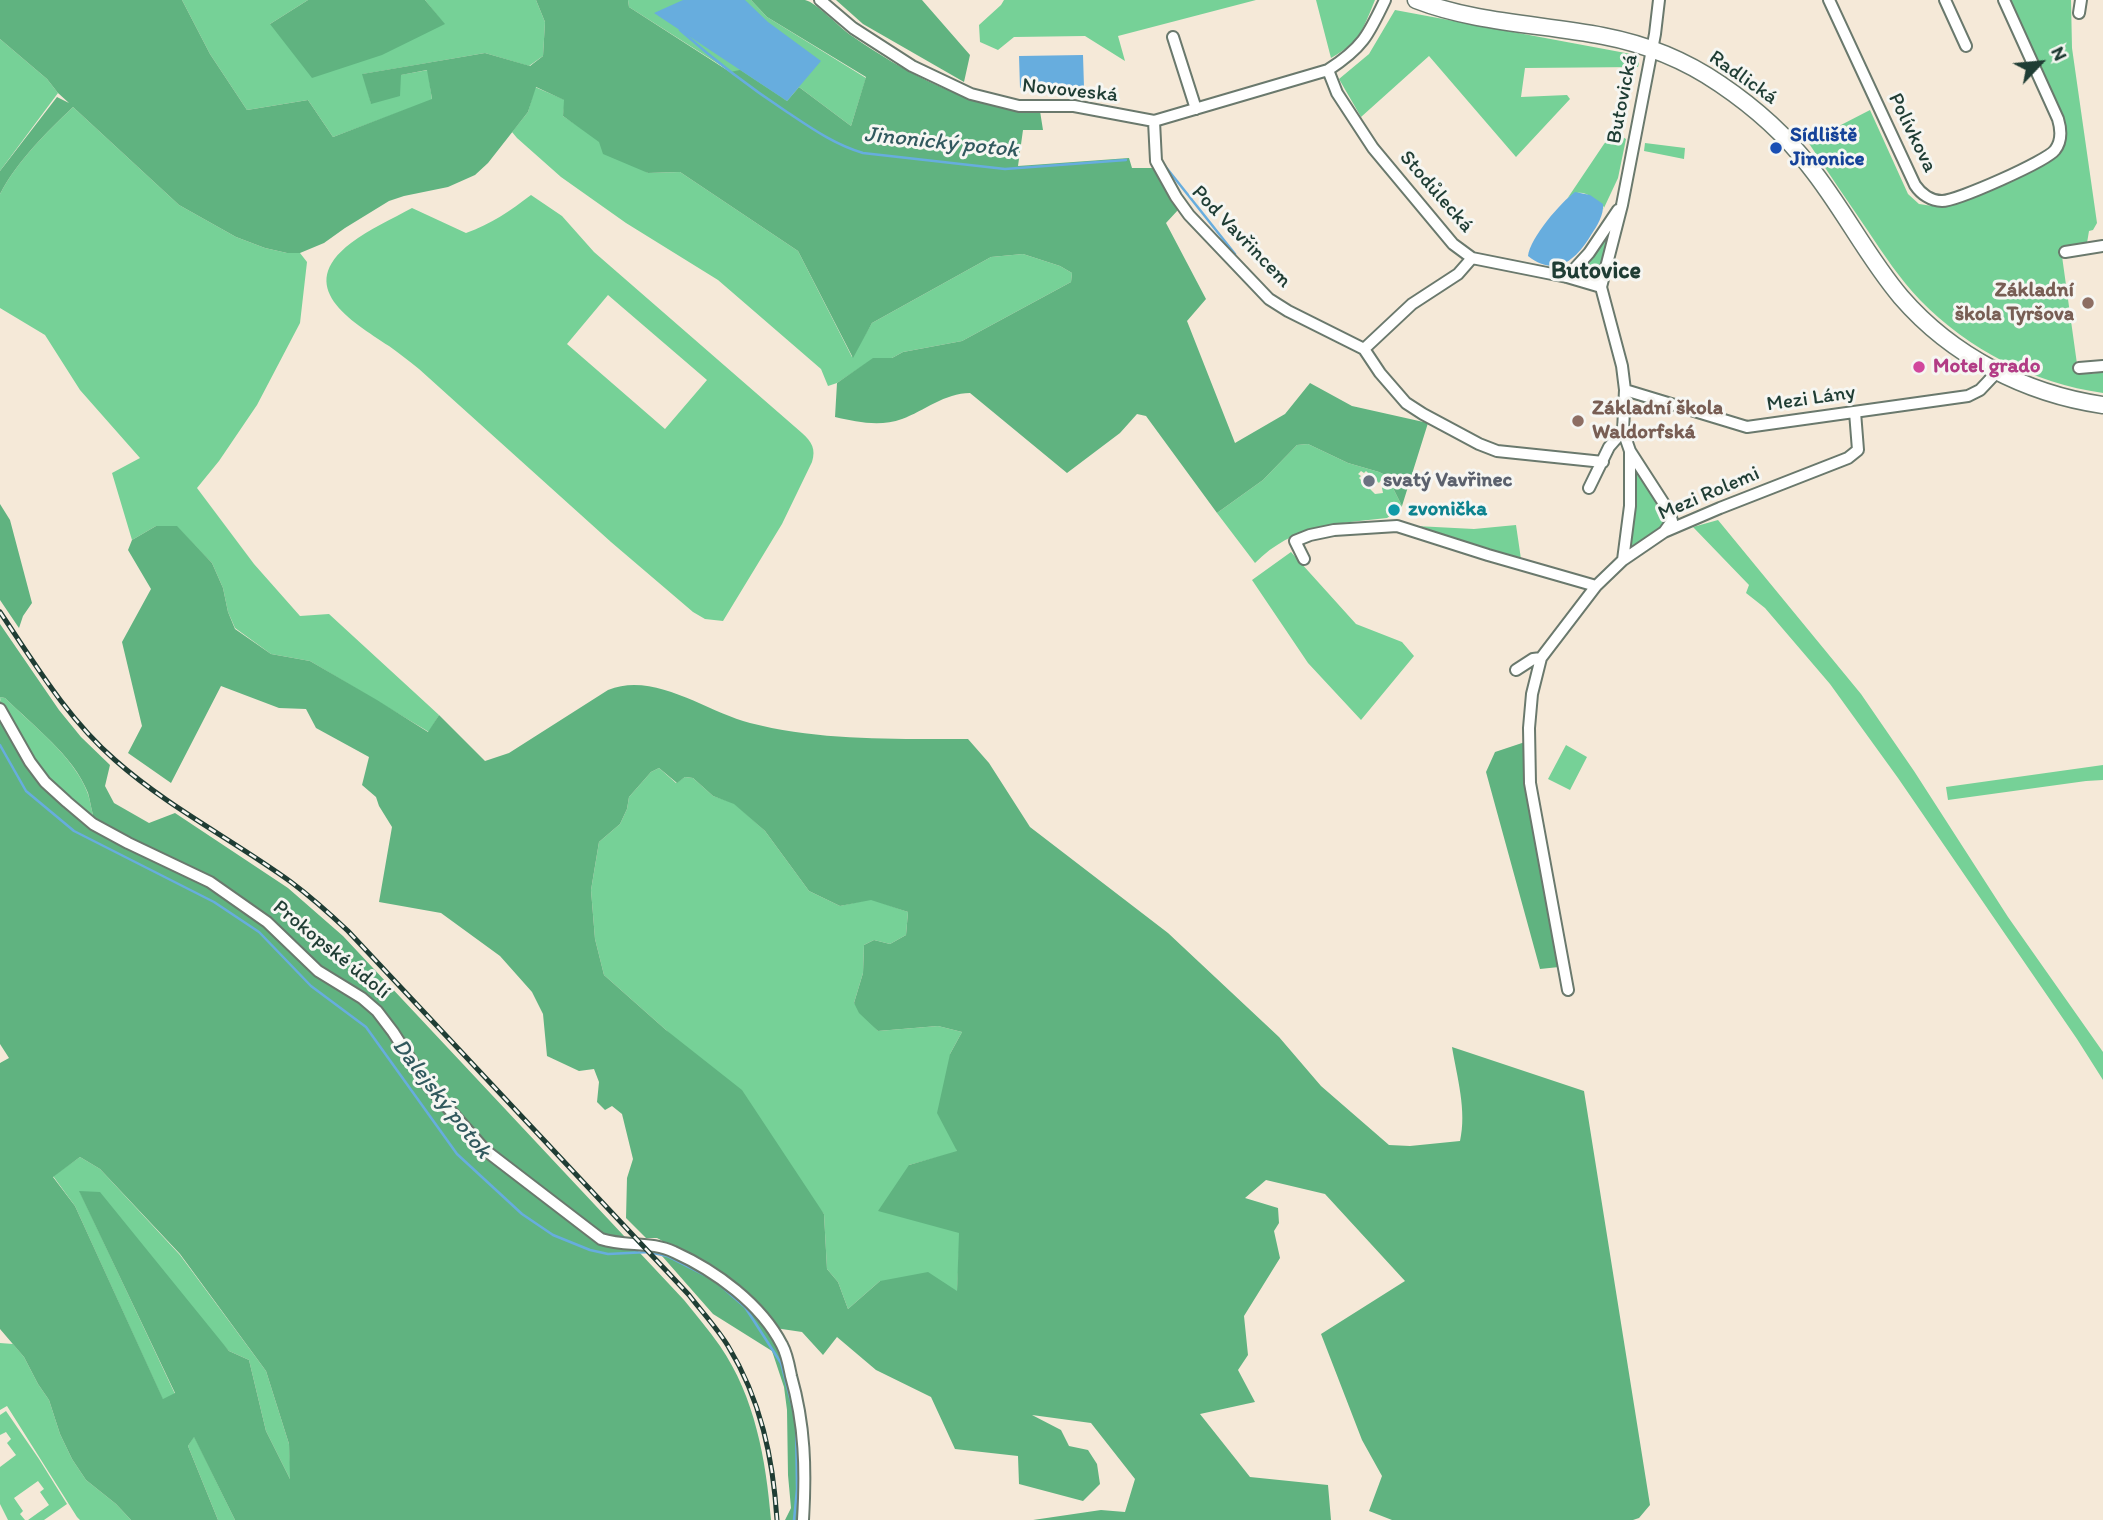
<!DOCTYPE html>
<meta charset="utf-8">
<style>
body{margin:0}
#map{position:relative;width:2103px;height:1520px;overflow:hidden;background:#f5e9d8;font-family:Itim,sans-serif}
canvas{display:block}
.north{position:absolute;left:2005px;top:28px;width:70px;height:70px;-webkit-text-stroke:5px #f6f6f2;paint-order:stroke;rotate:64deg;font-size:19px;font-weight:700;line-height:28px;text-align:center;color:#1f3d34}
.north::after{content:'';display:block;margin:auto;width:24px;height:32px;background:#1f3d34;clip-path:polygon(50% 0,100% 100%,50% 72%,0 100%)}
</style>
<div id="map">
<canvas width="2103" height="1520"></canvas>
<div class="north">N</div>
</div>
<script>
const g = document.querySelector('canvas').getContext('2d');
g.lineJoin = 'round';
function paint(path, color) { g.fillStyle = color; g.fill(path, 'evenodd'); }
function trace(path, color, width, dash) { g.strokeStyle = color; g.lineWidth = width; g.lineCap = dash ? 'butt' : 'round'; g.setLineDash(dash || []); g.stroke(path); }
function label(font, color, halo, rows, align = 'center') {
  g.font = font + ' Itim,sans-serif'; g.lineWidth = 6; g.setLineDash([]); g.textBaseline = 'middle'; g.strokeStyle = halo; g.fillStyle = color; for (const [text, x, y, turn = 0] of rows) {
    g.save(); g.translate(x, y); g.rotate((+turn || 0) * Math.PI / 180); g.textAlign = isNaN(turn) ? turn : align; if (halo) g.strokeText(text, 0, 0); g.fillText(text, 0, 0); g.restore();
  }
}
paint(new Path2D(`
 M182,0h126l-38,24h174l-19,-24h111l9,22 -2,34 -14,10 -44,-13 -122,21 8,29 29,-28 28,-5 4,30 -99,37 -25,-37 -61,10 -37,-56z
 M628,0h123l16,17 99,61 -15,48 -52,-39 -12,14 -56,-29 -102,-65z
 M1004,0h252l-138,36 7,25 -40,-25 -71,1 -16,13 -18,-8 -1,-17 22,-20z
 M1316,0h59c-12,29 -15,42 -44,58z
 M2010,0h61l1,48 25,175 -4,7 -4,1 -2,12 -26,6 16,115 -3,4 16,6 13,-2v21c-70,-10 -134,-43 -183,-93 -20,-21 -36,-45 -52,-69 -20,-29 -40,-59 -60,-89l62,-32 38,84 11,10 20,3 21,-4 79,-36 15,-10 9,-16z
 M1395,10l236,44 8,9 -1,4 -113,1 -4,29 46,-2 3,4 -54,58 -87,-101 -68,61 -22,-38 30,-25z
 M0,39l47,40 11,14 -58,78z
 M535,87l30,13 -2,16 85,57 32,-1 118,79 54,106 20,-34 119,-66 32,-3 37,12 12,7 -1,9 -109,59 -59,11 -11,6 -19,1 -36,24 -9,3 -7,-17 -103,-89 -92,-57 -65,-46 -44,-39 -5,-6 16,-20z
 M73,107l106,98 57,32 29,11 22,5h13l7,9 -7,61 -43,82 -38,56 -22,27 57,76 46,52 29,-2 110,101 -10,17 -119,-71 -39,-7 -36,-26 -7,-16 -5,-24 -11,-25 -35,-36 -21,-1 -24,14 -20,-67 28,-15 -60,-68 -35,-55 -45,-27v-114c18,-34 46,-61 73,-87z
 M1614,132l12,7 -8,39 -15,32 1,-3c-12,-10 -23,-22 -37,-8l37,-55z
 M1645,143l40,5 -1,11 -40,-8z
 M531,195l31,21 32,36 208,181c10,9 14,16 10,29l-30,62 -59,97 -18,-2 -12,-7 -82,-70 -192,-173c-10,-8 -20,-16 -30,-23 -38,-25 -96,-59 -38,-103 18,-14 41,-24 61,-35l54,25c25,-9 44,-22 65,-38zM608,295l99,85 -42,49 -98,-85z
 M1605,241h3l-10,36 -17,-5z
 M1308,444l40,19 31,9 8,4 15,30 -3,4 -3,-4 -6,3 3,5 -6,4c-51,6 -93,6 -132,45l-38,-50 46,-33 34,-35zM1361,471l3,2 2,-2 13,12 2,-3 4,4 -3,4 1,5 -8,1 -16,-16 2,-2 -3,-2z
 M1631,458l35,55 -4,15 -34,26z
 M1718,520l143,174 53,77 94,146 95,135v28l-26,-41 -179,-261 -68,-94 -65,-76 -19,-15 3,-8 -56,-58z
 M1516,525l5,34 -105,-33 58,3z
 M1291,552l65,72 46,18 12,14 -53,64 -53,-57 -56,-83z
 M0,697l5,1c27,27 70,59 83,96 2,6 3,14 5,21l-3,4 -45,-43 -18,-25 -26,-46z
 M1566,745l21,12 -17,33 -22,-11z
 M2103,765v15l-17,1 -138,19 -2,-13z
 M659,768l17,15 9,-6 8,1 20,18 21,7 31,28 44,60 31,15 31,-7 37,13 -2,23 -16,9 -16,-4 -10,5 -1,28 -9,30 24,28 60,-5 24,6 -12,22 7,98 -48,13 51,68 -3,59 -77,-11 -32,28 -10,-27 -11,-13 -3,-55 -158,-184 -62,-55 -9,-36 -4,-49 8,-48 21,-18 7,-15 2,-12 22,-25z
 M80,1157l20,12 80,86 86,116 23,73 2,37 -25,-50 -17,-71 -20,-9 -149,-159 95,202 -12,6 -88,-194 -22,-30z
 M0,1343l13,1 11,13 14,27 11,16 11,34 12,25 14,21 30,24 15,16h-51l-3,-3 -70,-111 -7,4z
 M6,1411l33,48 28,45 -23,16h-16l21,-15 -9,-13 4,-3 -6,-8 -24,17 9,13 -3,3 5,6h-17l-8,-16v-37l16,-12 -9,-12 4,-4 -5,-7 -6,3v-20z
 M194,1436l41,84h-17l-30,-74z`), '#76d197');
paint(new Path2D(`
 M0,0h182l28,54 37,56 61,-10 25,37 99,-38 -5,-29 -26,5 -1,21 -29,8 -9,-30 123,-21 45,13 13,-10 2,-34 -9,-22h92l1,7 101,65 10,-2 47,31 12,-14 52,39 15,-49 -99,-60 -16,-17c15,0 41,0 54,0 11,2 36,29 47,36 50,35 126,77 188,75l3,19h-20l-5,36 111,-8 3,10h22l24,42 -12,13 40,76 -19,22 48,122 50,-29 25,-31 42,23 76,17 -26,83 -15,-30 -8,-4 -31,-9 -40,-19 -11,1 -34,35 -46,33 -71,-97 -9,-2 -17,19 -53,40 -97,-80c-25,0 -46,18 -68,26 -22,8 -45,3 -67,-2l2,-34 36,-25h19l11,-6 59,-11 109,-59 1,-9 -12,-7 -37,-12 -32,3 -119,66 -19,35 -55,-107 -118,-79 -32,1 -45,-19 -4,-12 -36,-26 1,-16 -28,-13 -8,25 -40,51 -13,12 -27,12 -44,9 -15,5 -44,27 -21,15 -24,10h-13l-22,-5 -29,-11 -57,-32 -106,-98c-27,26 -55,53 -73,87v-23l57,-74 12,6 -11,-10 -11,-14 -47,-40z
 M308,0h117l20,24 -63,31 -70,23 -42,-54z
 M836,0h86l48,55 -6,27 -101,-58z
 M0,504l10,16 22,83 -9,13 -4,12 -19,-28z
 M156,526h21l35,37 11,25 5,24 7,17 36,25 39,7 67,39 51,32 11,-17 46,46 24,-8 99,-63c47,-19 98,22 142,33 70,18 146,16 218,16l21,24 41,64 138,106 111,104 42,49 68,59 21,1 50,-5c7,-30 -3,-64 -8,-94l132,44 66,414 -11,13 -6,2h-241l-23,-9 13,-35 -20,-36 -41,-106 84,-53 -80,-87 -59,-14 -21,18 33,10 1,15 -5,8 6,27 -36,58 4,39 -10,15 17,32 -55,12 50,63 78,8 3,35h-298l68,-10 24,2 10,-33 -44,-56 -59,-8 29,15 8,16 19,4 9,14 3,20 -17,17 -64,-17 -1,-28 -63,-7 -24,-52 -55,-27 -39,-33 -14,18 -21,-23 -27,-4 -58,-57 -60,-33h-11l-20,-20 1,-40 6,-19 -11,-45 -10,-8 -7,4 -8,-8 2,-20 -5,-13 -15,2 -32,-15 -4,-42 -11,-22 -32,-36 -59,-43 -62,-11 13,-75 -13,-21 -3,-9 -14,-12 7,-28 -53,-29 -10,-19 -27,-1 -58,-22 -50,97 -43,-30 14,-27 -20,-84 29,-53 -23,-39 4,-10zM659,768l18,15 8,-6 8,1 20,18 21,8 31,27 44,60 31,15 31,-6 37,12 -2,23 -16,9 -16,-4 -10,5 -1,28 -9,30 5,10 19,18 60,-5 24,6 -12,22 -13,59 20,38 -48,14 -31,46 81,22 -2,58 -29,-19 -48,9 -32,28 -10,-27 -11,-13 -3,-55 -82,-124 -76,-60 -62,-55 -9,-36 -4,-49 8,-48 21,-18 7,-15 2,-12 22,-25z
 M0,624l59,86 22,27 29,28 -5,21 9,17 35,20 26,-10 113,75 55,48 341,364c12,15 25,30 36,46 35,51 46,114 51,174h-536l-41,-83 -6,9 30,74h-87l-15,-16 -30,-24 -14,-21 -12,-25 -11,-34 -11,-16 -14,-27 -24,-28v-266l9,-5 -9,-14v-344l27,51 18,25 45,42 3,-3c-2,-7 -3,-15 -5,-22 -14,-37 -56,-68 -83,-95l-5,-1zM80,1157l20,12 80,85 86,117 23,73 1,35 -24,-48 -17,-71 -20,-9 -129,-159 -21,-1 96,202 -12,6 -88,-193 -22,-29z
 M1525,742l34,225 -19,2 -54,-197 9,-20z
 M674,1255l71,48 30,39 20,61 3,117h-13l6,-12 -3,-33 -1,-65 -3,-23 -12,-36 -59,-37 -51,-58z`), '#60b380');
paint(new Path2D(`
 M683,0h62l23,22 53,39 -34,40 -133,-88z
 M1083,55l1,32 -64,1 -1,-32z
 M1575,192l15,3 13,9c1,11 -6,22 -12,31 -15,25 -35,43 -63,21 2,-18 33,-54 47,-64z`), '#67adde');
trace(new Path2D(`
 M680,30c34,30 69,57 107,82 24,16 48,33 76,41l142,16 121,-9
 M1165,166l70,88
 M0,745l26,46 48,40 140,71 45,30 52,54 55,41 91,127 65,60 31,21 37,15 18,4 41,-2 18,4 47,24 31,27 36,56 15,58 1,68 -3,31`), '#67adde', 2.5);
const minor = new Path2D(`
 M820,0l33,28 59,38 59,28 48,12h55l80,15 174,-51c34,-22 40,-34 57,-70
 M1659,0l-4,34 -33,171 -21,82 21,79 3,24 -2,41 7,20 40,62 2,8 -8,11
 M1829,0l86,185c6,9 16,16 27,16 15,0 105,-40 113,-51 7,-9 6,-21 3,-31l-54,-119
 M1945,0l21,46
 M2079,13l2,-13
 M1173,37l23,72
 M1328,70l9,23 36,55 80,96 19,14 95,19 34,10
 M1154,121l2,40 20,36 13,18 80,84 19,12 76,38 16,24 26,30 17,11 56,30 18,7 106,11
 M2065,252l38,-6
 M1567,277l22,-24 29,-43
 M1364,349l48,-45 46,-30 14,-16
 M2079,368l24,-2
 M1625,390l122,37 221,-31 12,-6 17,-18
 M1589,488l20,-41 14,-16
 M1304,559l-9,-18 15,-6 24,-5 63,-4 91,29 108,31
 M1623,560l7,-54v-55
 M1516,670l17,-11 8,-1
 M0,709l30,53 15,20 22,20 26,22 35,19 82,39 57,40 51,49 44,27 15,13 16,21 32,50 60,68 116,89c24,8 51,2 73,13 42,19 87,52 108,93 5,9 7,21 9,31 14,49 15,94 12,144
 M1568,990l-38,-207 -1,-55 3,-34 9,-36 55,-72 27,-26 41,-28 56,-24 128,-50 10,-8 -3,-38`);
const secondary = new Path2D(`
 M1416,0c59,23 125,24 187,36 42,8 82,24 117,48 34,23 65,50 90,83 33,41 57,90 91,130 51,59 125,97 202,108`);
trace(minor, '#6a796d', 14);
trace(secondary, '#6a796d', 19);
trace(minor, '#fff', 10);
trace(secondary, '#fff', 16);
const rail = new Path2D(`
 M0,612c35,52 67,106 115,148 53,47 118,80 176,122 20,15 39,32 57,49l341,364c13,17 28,33 39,51 33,54 45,112 49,174`);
trace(rail, '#1f3d34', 5);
trace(rail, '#f6f6f2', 2.5, [8]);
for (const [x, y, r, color] of [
 [1776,148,7,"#1a4fb4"],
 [2088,303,7,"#8d6e63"],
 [1919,367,7,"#d1479c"],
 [1578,421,7,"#8d6e63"],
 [1369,481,7,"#6b7280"],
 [1394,510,7,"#0f9aa8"]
]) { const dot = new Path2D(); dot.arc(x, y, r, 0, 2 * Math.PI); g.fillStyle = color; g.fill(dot); trace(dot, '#f6f6f2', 2.5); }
label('21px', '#1f3d34', '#f6f6f2', [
 ["Radlická",1743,78,35],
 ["Novoveská",1070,91,6],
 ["Butovická",1623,99,-79],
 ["Polívkova",1912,133,64],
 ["Stodůlecká",1436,192,49],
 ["Pod Vavřincem",1241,237,46],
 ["Mezi Lány",1811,399,-8],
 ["Mezi Rolemi",1709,494,-23],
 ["Prokopské údolí",331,950,39]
]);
label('bold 21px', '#164399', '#f6f6f2', [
 ["Sídliště",1790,136],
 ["Jinonice",1790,160]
], 'left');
label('bold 21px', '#785e54', '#f6f6f2', [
 ["Základní",2074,291],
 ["škola Tyršova",2074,315],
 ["Základní škola",1592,409,"left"],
 ["Waldorfská",1592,433,"left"]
], 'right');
label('bold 21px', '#b23c85', '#f6f6f2', [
 ["Motel grado",1933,367]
], 'left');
label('bold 21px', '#5b616d', '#f6f6f2', [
 ["svatý Vavřinec",1383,481]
], 'left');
label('bold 21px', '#0d838f', '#f6f6f2', [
 ["zvonička",1408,510]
], 'left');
label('italic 23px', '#31595e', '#f6f6f2', [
 ["Jinonický potok",941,143,6],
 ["Dalejský potok",441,1099,52]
]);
label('bold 24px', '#1f3d34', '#f6f6f2', [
 ["Butovice",1596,272]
]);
</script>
